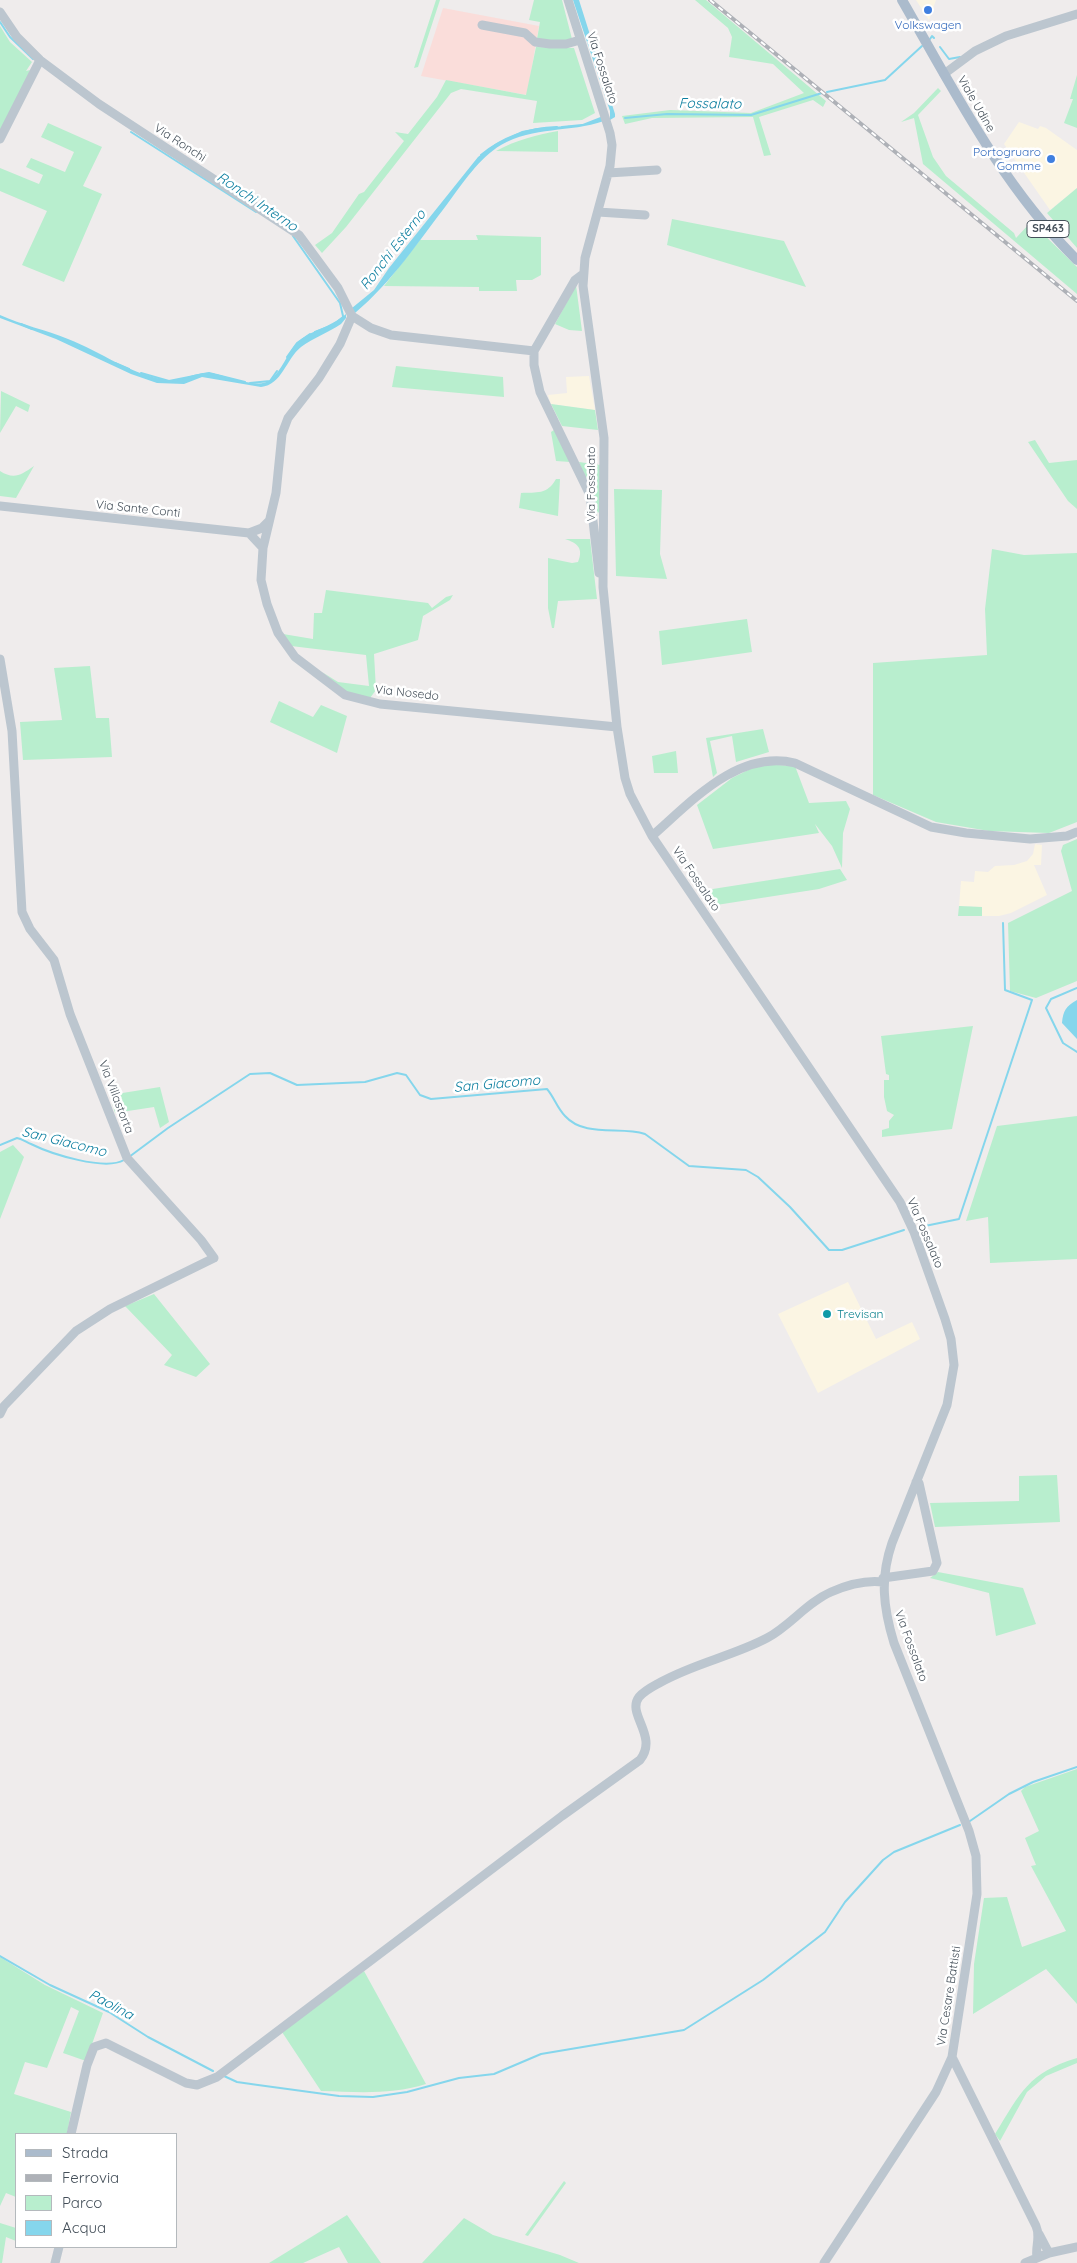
<!DOCTYPE html>
<style>
body{margin:0}
#map{position:relative;width:1077px;height:2263px;overflow:hidden;background:#efecec;font-family:Quicksand,sans-serif}
canvas{display:block}
.legend{position:absolute;left:15px;top:2133px;width:162px;height:115px;box-sizing:border-box;background:#fff;border:1px solid #b4b9bd;margin:0;padding:6px 9px;list-style:none;font-size:15px;color:#444f59}
.legend li{display:flex;align-items:center;gap:10px;height:25px}
.legend b{width:25px;border:1px solid #b4b9bd}
</style>
<div id="map">
<canvas width="1077" height="2263"></canvas>
<ul class="legend">
<li><b style="height:6px;background:#abbbcc"></b>Strada</li>
<li><b style="height:6px;background:#aeb1b7"></b>Ferrovia</li>
<li><b style="height:14px;background:#b8eece"></b>Parco</li>
<li><b style="height:14px;background:#85d6ec"></b>Acqua</li>
</ul>
</div>
<script>
const g = document.querySelector('canvas').getContext('2d');
g.lineJoin = 'round';
function paint(path, color) { g.fillStyle = color; g.fill(path, 'evenodd'); }
function trace(path, color, width, dash) { g.strokeStyle = color; g.lineWidth = width; g.lineCap = dash ? 'butt' : 'round'; g.setLineDash(dash || []); g.stroke(path); }
function label(font, color, halo, rows, align = 'center') {
  g.font = font + ' Quicksand,sans-serif'; g.lineWidth = 5; g.setLineDash([]); g.textBaseline = 'middle'; g.strokeStyle = halo; g.fillStyle = color; for (const [text, x, y, turn = 0] of rows) {
    g.save(); g.translate(x, y); g.rotate((+turn || 0) * Math.PI / 180); g.textAlign = isNaN(turn) ? turn : align; if (halo) g.strokeText(text, 0, 0); g.fillText(text, 0, 0); g.restore();
  }
}
paint(new Path2D(`
 M916,0h20l-7,20z
 M1019,122l19,7 2,-3 6,2 31,22v38l-27,22 -46,-66z
 M589,376l6,34 -44,-6 -3,-9 19,-2 -1,-16z
 M1035,844l7,1 -1,20h-7l13,30 -36,18 -12,3h-17v-9l-23,-1 2,-25 13,1 1,-11 13,1 7,-6 19,-1 13,-4 6,-7z
 M848,1282l28,57 36,-17 8,17 -102,54 -40,-79z`), '#fbf5e3');
paint(new Path2D(`
 M443,8l96,18 -12,69 -106,-19z`), '#faddda');
paint(new Path2D(`
 M436,0h4l-22,67 -4,1z
 M534,0h28l10,39 -9,2 -26,-2 3,-17 -11,-2z
 M695,0h11l120,101 -3,6 -10,-7 -54,17 12,38 -7,1 -11,-39 -101,1 -27,6 -3,-8 48,-6 81,3 53,-20 -31,-29 -44,-7 3,-20 -4,-9z
 M0,26l10,16 22,20 -6,9 4,-1 -2,6 -28,57z
 M536,47l38,1 21,65 -13,7 -49,3 4,-22 -76,-12 -10,4 -105,134 -24,26 -7,-8 17,-12 27,-39 5,-2 40,-51 -9,-9 13,2 29,-37 9,-17 80,15z
 M1077,75v53l-13,-5 9,-24h-3z
 M938,88l3,3 -23,24 15,42 13,19 68,57 2,5 15,-16 46,45v27l-154,-130 -9,-46 -13,4 13,-9z
 M48,123l54,24 -19,39 19,8 -38,88 -42,-17 25,-54 -47,-20v-23l39,16 4,-9 -17,-8 5,-9 34,14 9,-20 -33,-15z
 M558,131v21l-62,-1c20,-11 40,-16 62,-20z
 M1077,188v60l-30,-35z
 M672,219l112,22 22,46 -139,-42z
 M476,235l65,2v38l-9,5h-16l1,11h-38v-4l-95,-1 36,-46h58z
 M576,285l6,46 -13,-1 -14,-6z
 M396,366l107,11 1,20 -112,-10z
 M1,391l29,14 -2,7 -12,-6 -16,27z
 M551,404l44,6 3,20 -36,-4z
 M554,430l16,32 -14,-1 -5,-29z
 M1035,440l14,23 28,-3v49l-9,-8 -40,-59z
 M579,462l21,3v47l-4,1 -6,-23z
 M34,466l-18,32 -16,-2v-25c14,9 21,4 34,-5z
 M556,479h4l-2,37 -39,-8 2,-15c16,-1 26,2 35,-14z
 M614,489l48,1 -2,64 7,25 -51,-3z
 M565,539h25l7,60 -39,2 -4,27h-2l-4,-20v-50l24,5 6,-1c6,-14 -1,-19 -13,-23z
 M992,549l32,6 53,-2v269l-28,11 -60,-2 -53,-9 -63,-27v-132l114,-8 -2,-46z
 M326,590l102,13 4,5 14,-11 7,-2 -3,5 -27,16 -5,24 -44,14 2,36 -6,8 -21,-4 -27,-22 16,10 31,4 -3,-31 -75,-9 -8,-12 30,5 1,-26h8z
 M747,619l5,33 -90,13 -3,-34z
 M90,666l6,52h13l3,39 -89,3 -3,-38 42,-2 -8,-52z
 M279,701l34,16 8,-12 26,11 -10,37 -67,-31z
 M763,729l6,23 -33,10 -4,-26 -22,5 7,32 -4,4 -7,-39z
 M676,751l2,22h-24l-2,-17z
 M760,764l35,2 14,37 37,-2 4,8 -7,24 -1,35 -10,-22 -17,-22 4,9 -106,16 -16,-44 35,-27z
 M1077,839v142l-41,17 -26,-7 -2,-68 64,-32 -11,-40 2,-6z
 M840,869l7,11 -28,9 -109,17 -10,-15z
 M959,906l23,1v9h-24z
 M973,1026l-21,103 -70,8v-7l7,-2v-7l5,-6 -7,-4 -3,-14v-17h5v-5l-3,-1 -5,-38z
 M160,1087l9,35 -9,6 -6,-21 -39,6 -5,-18z
 M1077,1116v143l-87,4 -2,-46 -22,4 31,-95z
 M13,1145l11,12 -24,62v-67z
 M154,1294l56,70 -14,13 -32,-12 8,-10 -47,-49z
 M1057,1475l3,47 -125,5 -5,-24 89,-2v-25z
 M938,1572l85,16 13,36 -40,12 -7,-43 -59,-15z
 M1077,1769v235l-31,-35 -73,45 1,-50 10,-66 23,-1 15,50 44,-16 -35,-65 5,-1 -11,-27 14,-7 -18,-40 4,-4z
 M0,1957l45,28 58,28 -17,48 -23,-8 16,-42 -8,-4 -24,61 -22,-6 -11,32 57,18 -4,22h-51v63l-10,-4 -6,13z
 M364,1971l62,113c-35,11 -69,8 -105,7l-39,-59z
 M1077,2058v5l-31,13 -19,16 -27,49 -5,-7c26,-42 33,-61 82,-76z
 M564,2181l2,2 -38,53 -3,-1z
 M347,2215l34,48h-33l-9,-16 -36,16h-34z
 M464,2218l29,17 67,20 19,8h-157z
 M0,2223l16,5v13l-10,-4 -4,26h-2z`), '#b8eece');
paint(new Path2D(`
 M573,0h6l36,114v3l-5,3v-9z
 M603,116l1,5c-35,12 -70,5 -103,24 -22,13 -38,38 -53,58 -29,38 -56,79 -93,110l-3,-5 22,-18 15,-22 89,-111 17,-13 27,-13 16,-3 42,-3z
 M346,314v4l-5,6c-12,8 -28,14 -40,23 -15,12 -19,38 -40,40l-59,-10 -18,7 -27,-1 -26,-9 -75,-35 -56,-21v-3c22,10 46,15 68,24 33,13 62,35 98,41 16,2 30,-9 45,-7 14,2 48,17 59,7 12,-9 17,-27 27,-37 13,-13 33,-15 49,-29z
 M1077,1000v39l-15,-16c1,-12 4,-17 15,-23z`), '#85d6ec');
trace(new Path2D(`
 M0,22l10,15 23,22
 M930,39l2,-3 2,2
 M940,47l9,12 11,-2
 M827,92l58,-12 37,-34
 M625,118l42,-4 84,1 71,-22
 M562,127l20,-2
 M131,132l125,80
 M481,155c23,-19 47,-27 76,-28
 M293,236l47,67 3,13
 M21,324l11,5
 M315,332l18,-7 10,-8
 M287,357l10,-14 13,-9
 M115,363l14,6
 M141,373l28,8 40,-8 36,9
 M250,383l20,-2 7,-10
 M1077,988l-26,11 -5,9 17,35 14,9
 M0,1145l17,-7c6,1 9,4 14,6 20,10 74,27 93,16
 M129,1157l39,-29 82,-54 20,-1 27,12 68,-3 32,-9 9,2 14,20 11,4 116,-10c7,8 10,19 18,27 20,22 55,10 80,18l44,32 57,4 12,7 32,30 39,43h13l62,-20
 M920,1227l39,-8 73,-219 -27,-10 -2,-67
 M970,1821l39,-27 24,-12 44,-15
 M0,1956l50,29 59,27 39,25 65,34
 M224,2076l13,6 21,3 81,11 34,1 34,-5 52,-14 35,-4 47,-20 143,-24 79,-50 62,-48 20,-30 38,-42 11,-8 66,-27`), '#85d6ec', 2);
trace(new Path2D(`
 M568,0l42,133 2,12 -2,21 -25,92 -2,28 21,152 -1,149 14,140 8,51 5,16 22,42 248,366 14,30 31,87 6,20 3,26 -7,40 -55,138c-12,35 -9,64 2,100l75,188 7,25 1,38 -25,163 -16,35 -112,171
 M0,12l17,25 23,23 59,44 200,131 39,53 14,28 19,12 20,7 143,16
 M482,25l43,8 10,9 15,2h16l14,-4
 M944,74l31,-23 31,-15 71,-22
 M0,139l40,-79
 M608,173l49,-3
 M598,212l47,3
 M583,274l-8,6 -41,71v14l6,27 50,103 9,78
 M352,316l-12,28 -21,34 -31,40 -6,16 -6,59 -13,55 -2,32 6,24 11,29 17,24 50,38 35,9 237,23
 M0,506l249,27 13,-5 7,-7
 M249,533l14,15
 M0,659l12,72 10,181 8,17 24,31 16,54 57,144 74,82 13,18 -104,51 -34,22 -72,75 -4,8
 M652,836c39,-34 86,-87 143,-73l136,64 35,6 64,6 37,-3 10,-4
 M883,1578l50,-7 4,-8 -18,-80 -3,-1
 M952,2057l84,169c5,11 -1,20 1,32
 M71,2134l16,-69 7,-18 12,-4 80,40 11,2 20,-8 345,-261 78,-56c19,-24 -14,-46 -1,-63 6,-7 15,-11 22,-15 34,-19 72,-26 106,-44 23,-12 39,-35 64,-46 16,-7 35,-12 52,-10
 M1039,2234l10,19
 M55,2263l4,-16
 M1025,2263l24,-10 28,-6`), '#bcc6cf', 9);
trace(new Path2D(`
 M902,0c53,92 99,184 175,260`), '#abbbcc', 10);
const rail = new Path2D(`
 M710,0l367,301`);
trace(rail, '#aeb1b7', 4);
trace(rail, '#fff', 2, [5.5]);
for (const [x, y, r, color] of [
 [928,10,5,"#3f7fe0"],
 [1051,159,5,"#3f7fe0"],
 [827,1314,5,"#0f9aa8"]
]) { const dot = new Path2D(); dot.arc(x, y, r, 0, 2 * Math.PI); g.fillStyle = color; g.fill(dot); trace(dot, '#fff', 2); }
for (const [x, y, w] of [
 [1048,229,42]
]) { const box = new Path2D(); box.roundRect(x - w / 2, y - 8.5, w, 17, 4); g.fillStyle = '#fff'; g.fill(box); trace(box, '#444f59', 1); }
label('bold 11px', '#444f59', null, [
 ["SP463",1048,229]
]);
label('12px', '#366cbe', '#fff', [
 ["Volkswagen",928,25],
 ["Portogruaro",1041,152,"right"],
 ["Gomme",1041,166,"right"]
]);
label('12px', '#444f59', '#fff', [
 ["Via Fossalato",602,68,72],
 ["Viale Udine",976,104,60],
 ["Via Ronchi",180,143,33],
 ["Via Fossalato",591,484,-90],
 ["Via Sante Conti",138,509,6],
 ["Via Nosedo",407,693,6],
 ["Via Fossalato",696,879,56],
 ["Via Villastorta",116,1097,69],
 ["Via Fossalato",925,1233,67],
 ["Via Fossalato",911,1646,70],
 ["Via Cesare Battisti",949,1996,-81]
]);
label('12px', '#0d838f', '#fff', [
 ["Trevisan",837,1314]
], 'left');
label('italic 14px', '#0b7e9f', '#fff', [
 ["Fossalato",710,104,1],
 ["Ronchi Interno",257,202,34],
 ["Ronchi Esterno",393,250,-52],
 ["San Giacomo",497,1084,-5],
 ["San Giacomo",64,1142,14],
 ["Paolina",111,2005,28]
]);
</script>
